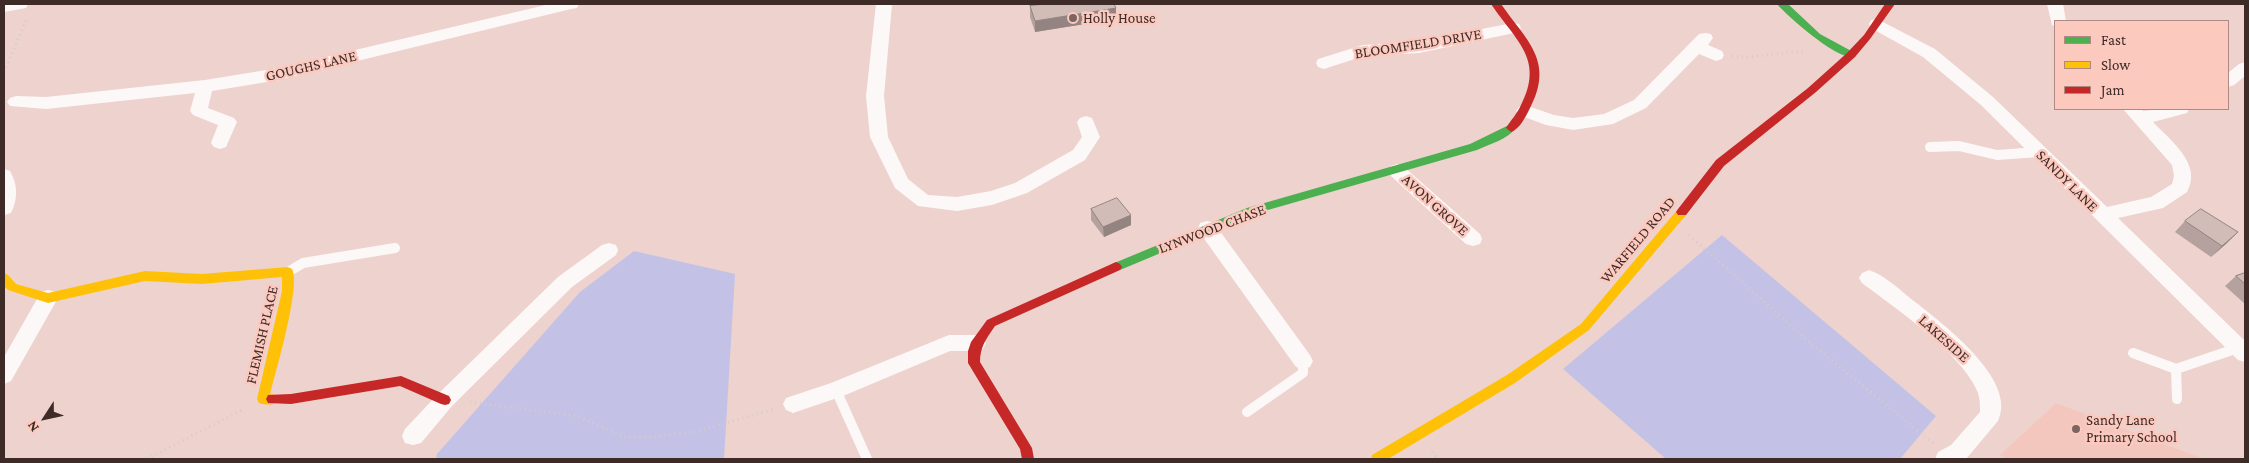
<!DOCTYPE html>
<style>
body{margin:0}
#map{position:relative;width:2249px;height:463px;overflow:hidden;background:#eed2cd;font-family:"Crimson Pro",serif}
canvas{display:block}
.frame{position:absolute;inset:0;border:5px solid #3e2b27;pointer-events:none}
.legend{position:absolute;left:2054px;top:20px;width:175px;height:90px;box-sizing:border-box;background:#fcc9bf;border:1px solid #b08a82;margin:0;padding:6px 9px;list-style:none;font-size:15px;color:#3e2b27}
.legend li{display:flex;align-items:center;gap:10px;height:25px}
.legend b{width:25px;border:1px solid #b08a82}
.north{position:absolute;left:20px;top:393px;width:50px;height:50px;-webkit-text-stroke:4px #fcc9bf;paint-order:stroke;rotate:235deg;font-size:14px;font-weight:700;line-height:20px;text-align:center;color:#3e2b27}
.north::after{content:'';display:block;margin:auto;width:18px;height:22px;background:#3e2b27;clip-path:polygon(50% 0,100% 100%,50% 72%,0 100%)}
</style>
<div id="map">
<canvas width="2249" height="463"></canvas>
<div class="frame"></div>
<ul class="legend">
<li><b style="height:6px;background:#4caf50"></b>Fast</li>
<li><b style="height:6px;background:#ffc107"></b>Slow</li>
<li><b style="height:6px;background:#c62828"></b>Jam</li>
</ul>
<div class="north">N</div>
</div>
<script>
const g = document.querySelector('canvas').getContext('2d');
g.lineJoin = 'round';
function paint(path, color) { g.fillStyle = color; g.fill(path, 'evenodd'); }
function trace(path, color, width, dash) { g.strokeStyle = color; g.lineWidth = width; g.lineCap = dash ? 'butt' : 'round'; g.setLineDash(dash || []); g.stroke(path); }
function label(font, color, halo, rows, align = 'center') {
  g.font = font + ' "Crimson Pro",serif'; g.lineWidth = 5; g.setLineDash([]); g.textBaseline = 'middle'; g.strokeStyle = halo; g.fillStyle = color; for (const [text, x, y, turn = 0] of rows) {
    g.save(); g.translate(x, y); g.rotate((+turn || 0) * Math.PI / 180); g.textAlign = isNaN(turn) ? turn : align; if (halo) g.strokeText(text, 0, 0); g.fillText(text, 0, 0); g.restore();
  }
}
paint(new Path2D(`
 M2056,403l148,56h-198l-6,-4z`), '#f4c7be');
paint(new Path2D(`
 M1722,235l214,181 -36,43h-234l-103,-90z
 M634,251l101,23 -11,185h-288l1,-5 143,-162z`), '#c3c2e6');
trace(new Path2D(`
 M1732,56l14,1 59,-6
 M4,72l23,-54
 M1689,235l117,104 128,105
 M470,402l108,14 47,21h28l41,-5 81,-23
 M1432,452l6,7
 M147,459l95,-49`), '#d4ccca', 3, [1, 4]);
trace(new Path2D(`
 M1930,147l29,-1 38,9 41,-3
 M288,272l15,-9 92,-15
 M2133,353l43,16 62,-21
 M2176,369l1,30
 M836,390l31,69
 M1247,412l56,-39v-12`), '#fcf8f8', 10);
paint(new Path2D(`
 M4,4h24l-2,4 -22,4z
 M550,4h29l-2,4 -6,1 -292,71 -67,11 -4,17 26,10 3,4 -11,25 -6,2 -6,-2 -3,-4 7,-18 -25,-10 -3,-4 5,-18 -149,16 -36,-3 -3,-4 3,-4 6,-2 30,1 159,-17 74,-12z
 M876,4h16l-8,92 4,41 20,42 20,16 29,2 34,-6 24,-8 58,-33 9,-13 -5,-15 3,-4 6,-2 6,2 8,19 -15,23 -58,33 -35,12 -35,6 -39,-5 -23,-18 -25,-51 -4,-41z
 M2047,4h16l3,17h-11v5l-3,-1z
 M1877,19l58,30 58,48 114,110 44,-10 21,-13 2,-8 -2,-11 -49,-56h18l2,2 18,-2h28l-2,4 -34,9c17,18 50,42 34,70l-24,16 -45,10 127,123v21l-7,-2 -257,-255 -58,-48 -52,-29 -2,-4 2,-4z
 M1513,23l6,1 2,4 -2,4 -100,21 -55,3 -40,13 -6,-2 -2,-4 2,-4 45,-14 56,-4z
 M1705,33l6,1 2,4 -5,7 14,6 2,4 -2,4 -6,2 -17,-7 -53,54 -33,16 -40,6 -27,-5 -27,-10 -3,-4 3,-4 6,-2 29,10 19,3 31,-4 30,-14 65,-66z
 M2245,62v14l-11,9 -6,2v-14l11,-9z
 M1397,164l6,2 77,68 2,5 -2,5 -7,2 -7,-2 -75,-68 -3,-5 3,-5z
 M4,169l6,2c8,14 8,28 1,42l-7,2z
 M1207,221l7,2 96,132 3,6 -3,6 -7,2 -7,-2 -96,-134 -2,-5 2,-5z
 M609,243l7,2 2,5 -2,5 -44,32 -120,119 -31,37 -8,2 -8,-2 -3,-7 3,-7 33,-35 120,-117 44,-32z
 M1869,270c15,5 29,18 41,28 28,22 109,81 88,123l-32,38h-31l3,-7 13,-7 29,-33c0,-6 0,-13 -2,-19 -14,-38 -83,-85 -116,-110l-3,-5 3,-5z
 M48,290l7,2 3,6 -47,83 -7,3v-27l37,-65z
 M949,335h27l7,2 3,6 -3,6 -7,2h-26l-107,45 -50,17 -7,-3 -3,-6 3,-6 45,-15z`), '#fcf8f8');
paint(new Path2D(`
 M1777,4h11l32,30 35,19 1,2 -1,2c-17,4 -67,-40 -78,-53z
 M1511,124l4,1 1,3c-8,11 -26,16 -39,22l-223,64 -134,56h-8l-2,-3 2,-3 135,-56 223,-64z`), '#4caf50');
paint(new Path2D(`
 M1682,208l6,4 -2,3 -97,115 -74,53 -127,76h-17l1,-4 135,-80 74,-51 97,-115z
 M288,267l4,2c9,17 -16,102 -22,125l6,1 2,4 -2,4c-6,2 -11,2 -17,0l-2,-4 25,-108v-14l-80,7 -57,-3 -97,22 -40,-13 -4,-4v-13l4,2 8,9 32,9 97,-22 57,3z`), '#ffc107');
paint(new Path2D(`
 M1491,4h10c25,36 54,57 29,104 -4,8 -10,21 -19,24l-5,-4c5,-8 11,-14 15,-23 24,-46 -6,-65 -30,-101z
 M1885,4h10l-25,35 -15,18 -39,35 -92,74 -38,49h-8l-2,-3 2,-3 38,-49 92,-72 39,-35 17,-18z
 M1116,262l4,2 2,3 -2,3 -125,56c-9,13 -15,21 -15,36l52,86 2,11h-12l-2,-10 -52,-86v-12l3,-9 16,-22z
 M401,376l48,20 2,4 -2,4 -4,1 -4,-1 -41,-18 -109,18 -23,-1 -2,-4 2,-4 23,-1z`), '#c62828');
paint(new Path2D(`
 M1030,6l86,2v11l-81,13 -5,-15z
 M1091,209l40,16 -27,12 -13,-17z
 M2185,221l42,22 -16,14 -36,-25z
 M2245,273v31l-20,-18 11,-10z`), '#b5a29e');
paint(new Path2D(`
 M1116,8v11l-81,13v-11z
 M1131,215v10l-27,12 -1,-10z
 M2238,232l-11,11 -16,14 11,-11z`), '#938481');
const building = new Path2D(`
 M1045,4h69l2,4 -81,13 -5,-15z
 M1117,198l14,17 -28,12 -12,-18z
 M2201,209l37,23 -16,14 -37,-25z
 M2245,273v11l-9,-8z`);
paint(building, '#d2bcb8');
trace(building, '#938481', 1);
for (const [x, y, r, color] of [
 [1073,18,5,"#7c6561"],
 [2076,429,5,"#7c6561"]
]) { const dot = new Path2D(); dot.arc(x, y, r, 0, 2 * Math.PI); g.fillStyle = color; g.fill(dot); trace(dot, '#fcc9bf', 2); }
label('15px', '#3e2b27', '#fcc9bf', [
 ["Holly House",1083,18],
 ["Sandy Lane",2086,420],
 ["Primary School",2086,437]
], 'left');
label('15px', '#3e2b27', '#fcc9bf', [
 ["BLOOMFIELD DRIVE",1418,44,-9],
 ["GOUGHS LANE",311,66,-13],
 ["SANDY LANE",2067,181,45],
 ["AVON GROVE",1435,205,42],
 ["LYNWOOD CHASE",1212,229,-21],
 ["WARFIELD ROAD",1638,240,-50],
 ["FLEMISH PLACE",262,335,-77],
 ["LAKESIDE",1944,339,42]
]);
</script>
